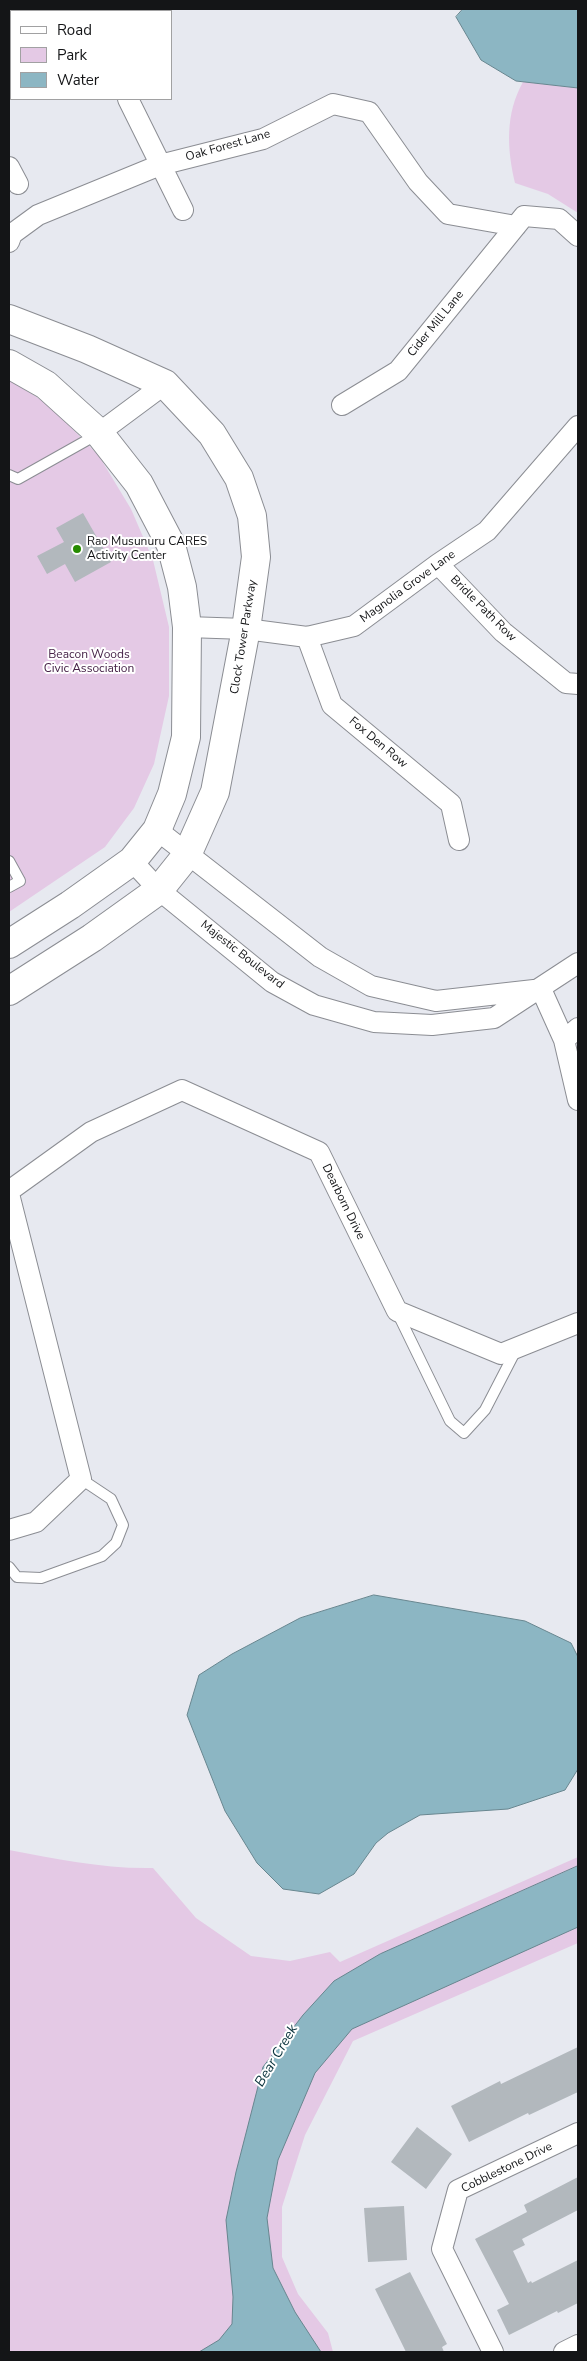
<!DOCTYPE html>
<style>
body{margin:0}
#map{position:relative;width:587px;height:2361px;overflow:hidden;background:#e7e9f0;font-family:"Nunito Sans",sans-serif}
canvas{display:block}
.frame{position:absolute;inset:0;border:10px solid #141517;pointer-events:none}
.legend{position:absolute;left:10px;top:10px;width:162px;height:90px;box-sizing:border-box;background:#fff;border:1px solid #a1a1a2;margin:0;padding:6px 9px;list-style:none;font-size:15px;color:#141517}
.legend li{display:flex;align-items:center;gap:10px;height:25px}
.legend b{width:25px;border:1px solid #a1a1a2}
</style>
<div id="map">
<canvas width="587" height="2361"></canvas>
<div class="frame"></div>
<ul class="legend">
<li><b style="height:6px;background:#fff"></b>Road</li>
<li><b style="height:14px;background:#e4c9e5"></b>Park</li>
<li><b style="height:14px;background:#8cb6c3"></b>Water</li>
</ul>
</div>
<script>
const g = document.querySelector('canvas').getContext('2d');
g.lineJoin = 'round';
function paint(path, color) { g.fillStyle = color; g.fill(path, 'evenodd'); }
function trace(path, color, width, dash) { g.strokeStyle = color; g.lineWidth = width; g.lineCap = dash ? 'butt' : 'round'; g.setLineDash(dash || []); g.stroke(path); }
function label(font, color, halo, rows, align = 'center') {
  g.font = font + ' "Nunito Sans",sans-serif'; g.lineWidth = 4; g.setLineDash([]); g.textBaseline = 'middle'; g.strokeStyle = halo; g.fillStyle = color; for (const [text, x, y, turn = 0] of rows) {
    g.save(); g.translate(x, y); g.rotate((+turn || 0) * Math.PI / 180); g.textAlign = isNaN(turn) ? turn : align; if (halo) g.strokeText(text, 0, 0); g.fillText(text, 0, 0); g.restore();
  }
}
paint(new Path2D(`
 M523,82l55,6v125l-30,-19 -33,-11c-8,-34 -10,-69 8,-101z
 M9,380l39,24 51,52 32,53 22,51 16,67v69l-15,68 -20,44 -29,39 -96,65z
 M9,1850c48,9 95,19 144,18l43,50 55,38 39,5 40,-9 10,10 238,-105v86l-225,98 -48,94 -23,72v50l16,37 30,39 5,19h-324z`), '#e4c9e5');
const water = new Path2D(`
 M463,9h115v79l-62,-7 -35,-21 -25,-43z
 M374,1595l151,26 46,22 7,14v112l-13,21 -57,19 -88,6 -32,18 -12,10 -22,31 -35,20 -36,-5 -26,-26 -32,-52 -38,-96 12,-40 33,-21 68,-36z
 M578,1866v61l-226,102 -37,44 -37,87 -11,58 6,50 22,44 26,40h-122l20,-12 13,-16 1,-27 -7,-77 10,-48 27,-105 40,-52 31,-34 46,-27z`);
paint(water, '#8cb6c3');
trace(water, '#68868f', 1);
paint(new Path2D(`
 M83,513l28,49 -36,20 -10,-18 -18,10 -10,-18 27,-14 -8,-14z
 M578,2047v45l-49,23 -1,-2 -59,29 -18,-36 49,-25 1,3z
 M417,2127l35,27 -26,35 -35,-27z
 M578,2177v33l-56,29 3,6 -12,6 15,32 3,-2 1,2 46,-23v43l-20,10 -1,-2 -48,24 -12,-25 12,-6 -34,-65 52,-27 -3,-7z
 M404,2206l3,54 -39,2 -4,-54z
 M410,2272l37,72 -5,3 2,5h-38l-31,-63z`), '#b2b8bd');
const lane = new Path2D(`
 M9,475l9,4 80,-45
 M9,861l11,20 -11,6
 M397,1312l53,109 14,12 21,-23 31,-60
 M9,1567l8,10 24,1 61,-22 14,-13 7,-18 -12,-26 -30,-20`);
const street = new Path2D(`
 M85,9l1,2
 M128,99l55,111
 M9,167l9,17
 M9,242l3,-8 26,-19 122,-50 103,-26 70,-35 36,8 49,70 30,32 68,12
 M342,405l56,-34 126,-155 35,3 19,17
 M99,433l66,-49
 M438,564l65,68 63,51 12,1
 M187,627l59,2 61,8 47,-11 84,-62 49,-33 91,-105
 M307,637l25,68 119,99 8,36
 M157,830l163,127 51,29 65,15 98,-11
 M132,861l27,29 113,92 42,23 60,17 58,3 62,-7 84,-55
 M541,989l23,51 14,60
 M564,1040l14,-12
 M9,1191l82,-59 91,-42 137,62 78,159 104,43 77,-31
 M9,1194l72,285 -45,43 -27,8
 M493,2352l-51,-103 16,-59 120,-57
 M564,2352l14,-7`);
const secondary = new Path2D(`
 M9,319l78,30 78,35 47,50 27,44 13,38 4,41 -10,72 -31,163 -28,63 -28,35 -67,48 -83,53
 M9,364l37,21 53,48 40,51 32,61 11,42 5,40 -1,110 -14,57 -15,36 -25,31 -62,44 -61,39`);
trace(lane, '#8b8d93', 12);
trace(street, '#8b8d93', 22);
trace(secondary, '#8b8d93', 30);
trace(lane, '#fff', 10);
trace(street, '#fff', 20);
trace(secondary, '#fff', 28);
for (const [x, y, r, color] of [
 [77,549,5,"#268b01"]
]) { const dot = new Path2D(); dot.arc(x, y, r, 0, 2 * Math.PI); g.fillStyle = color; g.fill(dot); trace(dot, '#fff', 2); }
label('12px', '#141517', '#fff', [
 ["Oak Forest Lane",228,146,-16],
 ["Cider Mill Lane",436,324,-51],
 ["Magnolia Grove Lane",408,587,-36],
 ["Bridle Path Row",483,609,45],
 ["Clock Tower Parkway",244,637,-81],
 ["Fox Den Row",378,743,40],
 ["Majestic Boulevard",242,955,38],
 ["Dearborn Drive",343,1202,64],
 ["Cobblestone Drive",507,2168,-26]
]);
label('12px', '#141517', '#fff', [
 ["Rao Musunuru CARES",87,542],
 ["Activity Center",87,556]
], 'left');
label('12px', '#462348', '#fff', [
 ["Beacon Woods",89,655],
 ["Civic Association",89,669]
]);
label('italic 14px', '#08313b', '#fff', [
 ["Bear Creek",277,2056,-59]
]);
</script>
